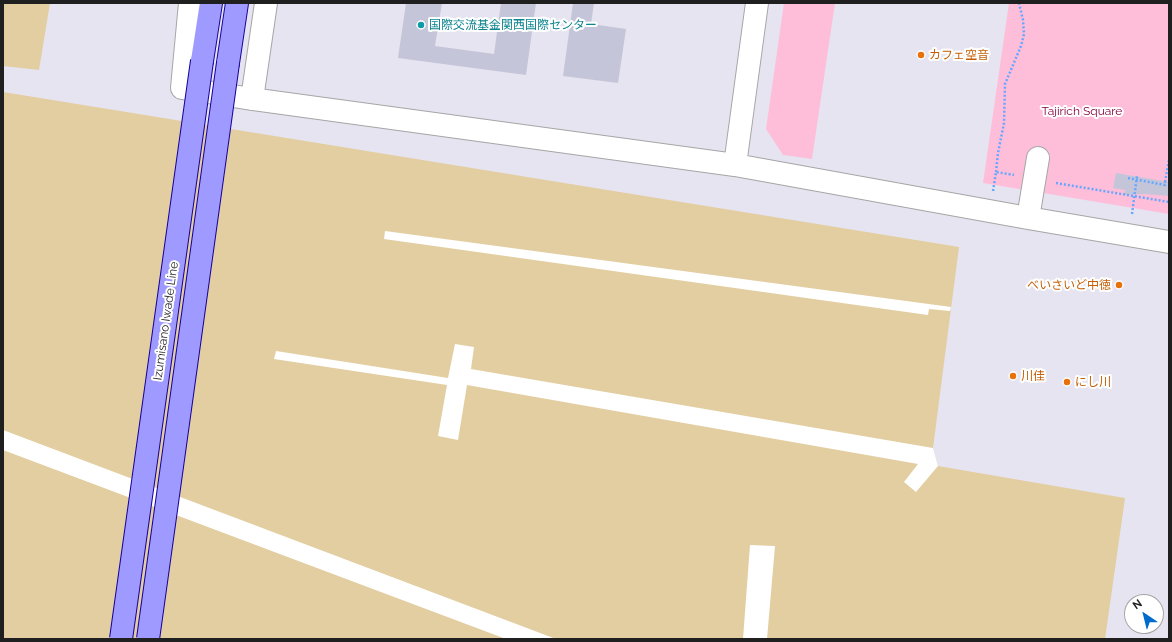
<!DOCTYPE html>
<meta charset="utf-8">
<style>
body{margin:0}
#map{position:relative;width:1172px;height:642px;overflow:hidden;background:#e6e4f0;font-family:Raleway,sans-serif}
canvas{display:block}
.frame{position:absolute;inset:0;border:4px solid #1f1f1f;pointer-events:none}
.north{position:absolute;left:1124px;top:594px;width:40px;height:40px;box-sizing:border-box;background:#fff;border:1px solid #a5a5a5;border-radius:50%;rotate:325deg;font-size:11px;font-weight:700;line-height:16px;text-align:center;color:#1f1f1f}
.north::after{content:'';display:block;margin:auto;width:14px;height:18px;background:#006bcd;clip-path:polygon(50% 0,100% 100%,50% 72%,0 100%)}
</style>
<div id="map">
<canvas width="1172" height="642"></canvas>
<div class="frame"></div>
<div class="north">N</div>
</div>
<script>
const g = document.querySelector('canvas').getContext('2d');
g.lineJoin = 'round';
function paint(path, color) { g.fillStyle = color; g.fill(path, 'evenodd'); }
function trace(path, color, width, dash) { g.strokeStyle = color; g.lineWidth = width; g.lineCap = dash ? 'butt' : 'round'; g.setLineDash(dash || []); g.stroke(path); }
function label(font, color, halo, rows, align = 'center') {
  g.font = font + ' Raleway,"Noto Sans JP",sans-serif'; g.lineWidth = 4; g.setLineDash([]); g.textBaseline = 'middle'; g.strokeStyle = halo; g.fillStyle = color; for (const [text, x, y, turn = 0] of rows) {
    g.save(); g.translate(x, y); g.rotate((+turn || 0) * Math.PI / 180); g.textAlign = isNaN(turn) ? turn : align; if (halo) g.strokeText(text, 0, 0); g.fillText(text, 0, 0); g.restore();
  }
}
paint(new Path2D(`
 M784,3h51l-23,156 -29,-4 -17,-26z
 M1009,3h160v211l-186,-31z`), '#febeda');
paint(new Path2D(`
 M3,3h47l-11,67 -36,-4z
 M3,92l956,155 -26,201 5,18 187,32 -20,141h-1102z`), '#e2cea1');
paint(new Path2D(`
 M385,231l566,76 -1,4 -21,-2 -1,6 -544,-76z
 M455,344l19,3 -3,22 462,79 5,18 -22,26 -12,-10 14,-18 -451,-79 -9,55 -20,-4 9,-51 -173,-26 2,-8 172,27z
 M3,430l553,209h-50l-503,-189z
 M750,545l25,1 -8,93h-24z`), '#fff');
paint(new Path2D(`
 M406,3h36l-7,43 59,8 7,-51h35l-10,72 -128,-17z
 M573,3h21l-3,21 35,5 -8,54 -55,-7z
 M1116,173l53,9v14l-24,-2 -21,1 1,-5 -12,-2z`), '#c4c5d8');
const minor = new Path2D(`
 M190,3l-8,85 70,11 483,66 293,53 141,24
 M252,99l14,-96
 M735,165l22,-162
 M1028,218l10,-60`);
const major = new Path2D(`
 M202,61l9,-58
 M228,63l9,-60`);
trace(minor, '#a6a6a6', 24);
trace(major, '#170099', 24);
trace(new Path2D(`
 M996,172l2,-19 6,-30 1,-39 16,-38 3,-12 -1,-14 -4,-17
 M1165,182l4,-22
 M1056,183l113,19
 M993,191l3,-19 18,3
 M1132,214l5,-38`), '#66a6ff', 2.5, [2, 2]);
trace(minor, '#fff', 22);
trace(major, '#9f9aff', 22);
const majorBridge = new Path2D(`
 M121,639l81,-578
 M148,639l80,-576`);
trace(majorBridge, '#170099', 24, []);
trace(new Path2D(`
 M1128,178l37,7v-3`), '#66a6ff', 2.5, [2, 2]);
trace(majorBridge, '#9f9aff', 22);
for (const [x, y, r, color] of [
 [421,25,4,"#0f9aa8"],
 [921,55,4,"#e8710a"],
 [1119,285,4,"#e8710a"],
 [1013,376,4,"#e8710a"],
 [1067,382,4,"#e8710a"]
]) { const dot = new Path2D(); dot.arc(x, y, r, 0, 2 * Math.PI); g.fillStyle = color; g.fill(dot); trace(dot, '#fff', 1.5); }
label('12px', '#0d838f', '#fff', [
 ["国際交流基金関西国際センター",429,25]
], 'left');
label('12px', '#c56008', '#fff', [
 ["カフェ空音",929,55],
 ["べいさいど中徳",1111,285,"right"],
 ["川佳",1021,376],
 ["にし川",1075,382]
], 'left');
label('12px', '#87023c', '#fff', [
 ["Tajirich Square",1082,111]
]);
label('12px', '#1f1f1f', '#fff', [
 ["Izumisano Iwade Line",166,321,-82]
]);
</script>
